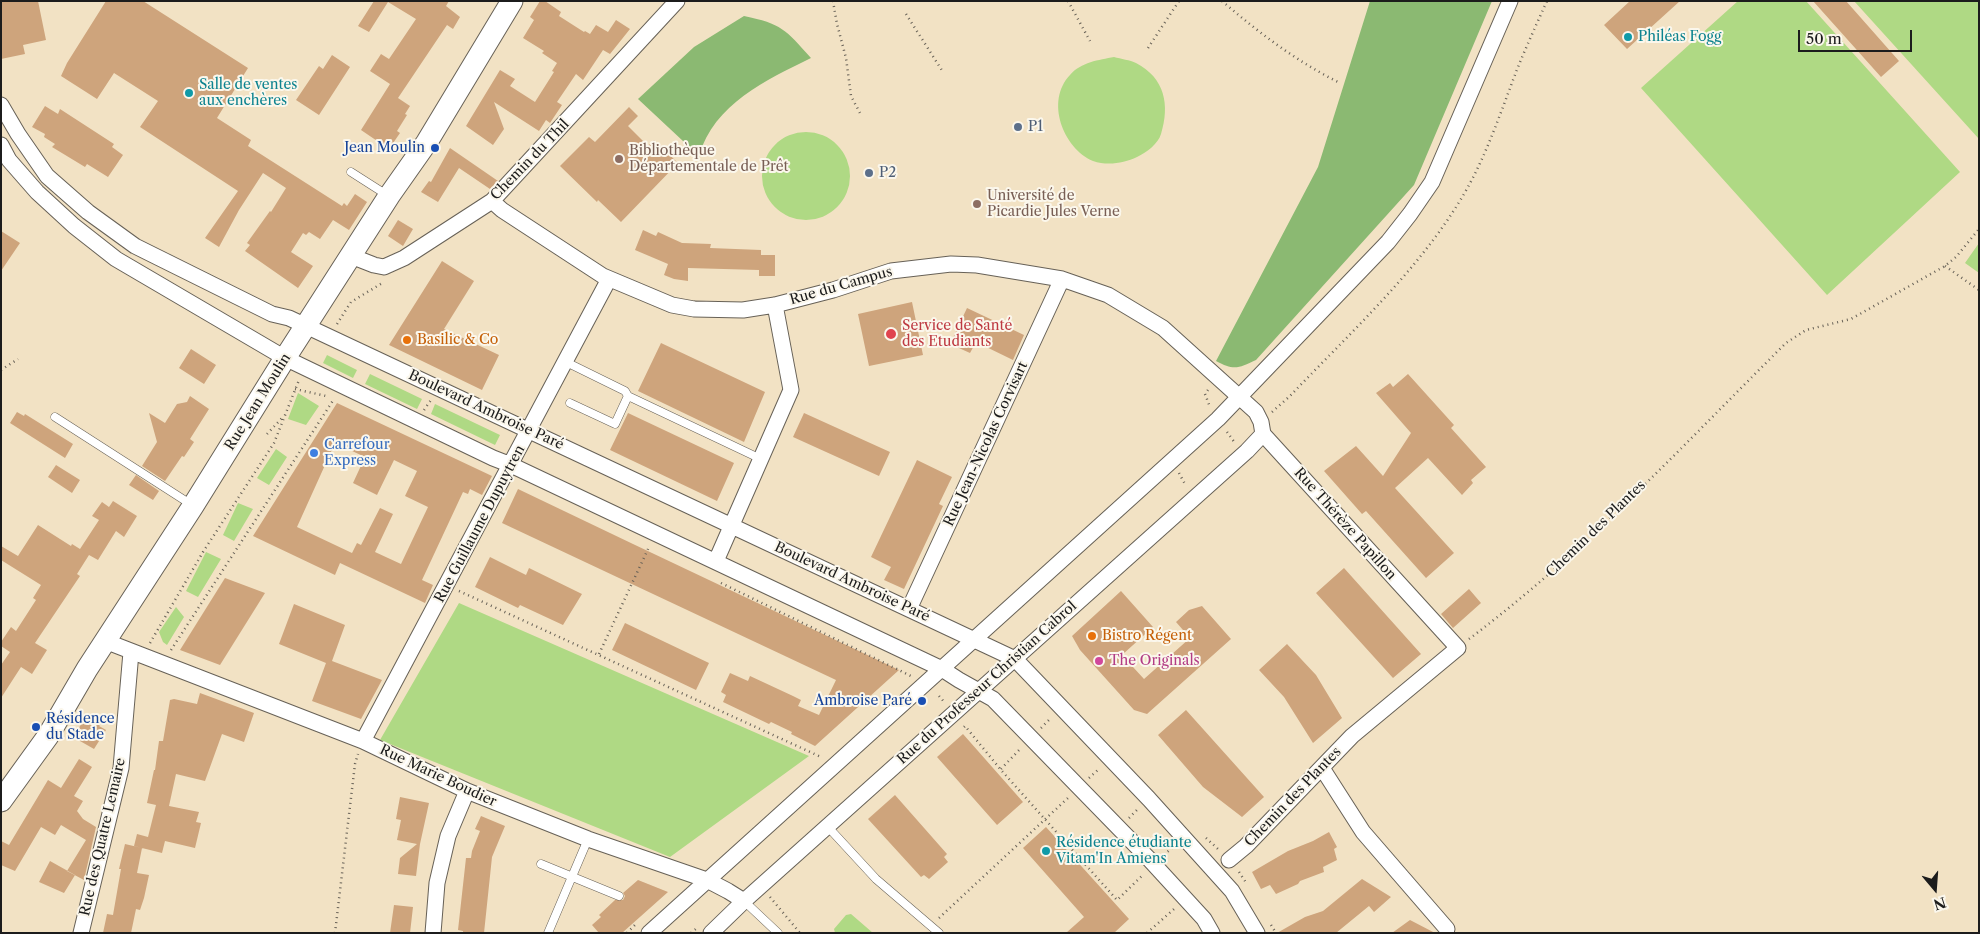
<!DOCTYPE html>
<meta charset="utf-8">
<style>
body{margin:0}
#map{position:relative;width:1980px;height:934px;overflow:hidden;background:#f2e2c4;font-family:"Libre Caslon Text",serif}
canvas{display:block}
.frame{position:absolute;inset:0;border:2px solid #1c1c1c;pointer-events:none}
.north{position:absolute;left:1910px;top:864px;width:50px;height:50px;-webkit-text-stroke:4px #fbf7ec;paint-order:stroke;rotate:162deg;font-size:14px;font-weight:700;line-height:20px;text-align:center;color:#1c1c1c}
.north::after{content:'';display:block;margin:auto;width:18px;height:22px;background:#1c1c1c;clip-path:polygon(50% 0,100% 100%,50% 72%,0 100%)}
.scale{position:absolute;left:1798px;top:30px;width:114px;height:22px;box-sizing:border-box;border:2px solid #1c1c1c;border-top:0;padding-left:6px;font-size:15px;line-height:18px;white-space:nowrap;color:#1c1c1c;-webkit-text-stroke:4px #fbf7ec;paint-order:stroke}
</style>
<div id="map">
<canvas width="1980" height="934"></canvas>
<div class="frame"></div>
<div class="north">N</div>
<div class="scale">50 m</div>
</div>
<script>
const g = document.querySelector('canvas').getContext('2d');
g.lineJoin = 'round';
function paint(path, color) { g.fillStyle = color; g.fill(path, 'evenodd'); }
function trace(path, color, width, dash) { g.strokeStyle = color; g.lineWidth = width; g.lineCap = dash ? 'butt' : 'round'; g.setLineDash(dash || []); g.stroke(path); }
function label(font, color, halo, rows, align = 'center') {
  g.font = font + ' "Libre Caslon Text",serif'; g.lineWidth = 4; g.setLineDash([]); g.textBaseline = 'middle'; g.strokeStyle = halo; g.fillStyle = color; for (const [text, x, y, turn = 0] of rows) {
    g.save(); g.translate(x, y); g.rotate((+turn || 0) * Math.PI / 180); g.textAlign = isNaN(turn) ? turn : align; if (halo) g.strokeText(text, 0, 0); g.fillText(text, 0, 0); g.restore();
  }
}
paint(new Path2D(`
 M1738,1h68l154,171 -133,123 -186,-207z
 M1854,1h125v138z
 M1114,57c7,2 16,3 22,6 29,15 34,42 25,71 -3,10 -14,18 -24,23 -13,6 -29,9 -44,4 -30,-13 -48,-60 -23,-86 11,-13 29,-15 44,-18z
 M762 176a44 44 0 1 1 88 0a44 44 0 1 1-88 0Z
 M1979,243v30l-14,-10z
 M327,355l30,15 -4,8 -30,-15z
 M370,374l52,25 -5,10 -52,-25z
 M298,393l21,13 -13,19 -18,-6z
 M435,404l65,31 -5,10 -64,-31z
 M276,449l11,8 -18,28 -12,-7z
 M238,503l15,6 -19,32 -11,-6z
 M206,552l15,7 -23,38 -12,-6z
 M459,603l350,153 -139,101 -290,-117z
 M176,607l8,10 -17,28 -4,-3 -4,-10z
 M851,914l22,19h-38l-1,-4 12,-14z`), '#afd984');
paint(new Path2D(`
 M1370,1h122l-78,184 -158,175c-17,8 -22,11 -40,1l102,-194z
 M744,16c38,8 41,13 67,42 -45,22 -97,46 -112,98l-61,-57 56,-52z`), '#8bb972');
paint(new Path2D(`
 M1,1h37l8,39 -23,5 2,9 -24,5z
 M106,1h37l105,67 -31,50 34,22 -3,6 94,60 2,-3 3,3 8,-12 12,8 -18,28 -16,-10 -13,19 -11,-7 -3,3 -3,-2 -12,19 22,14 -15,22 -53,-37 5,-6 -3,-2 23,-32 1,1 15,-24 -23,-15 -24,37 -20,37 -14,-9 33,-47 -98,-64 18,-26 -44,-28 -17,26 -36,-23 6,-13z
 M374,1h75l-3,5 14,11 -7,12 -6,-4 -49,73 12,8 -5,8 2,1 -10,16 3,2 -11,16 -28,-19 29,-46 -20,-13 11,-17 8,5 27,-40 -28,-17 -19,30 -11,-6z
 M540,1h5l16,11 -2,4 25,16 1,-1 5,3 6,-9 12,7 8,-12 14,9 -20,25 -7,-4 -20,30 -7,-6 -19,28 5,3 -12,18 -4,-3 -7,11 -45,-29 10,27 -11,16 -27,-19 34,-56 15,9 -5,7 25,16 19,-30 -2,-1 5,-8 -15,-10 2,-2 -21,-13 11,-18 -4,-3z
 M1630,1h50l-53,48 -23,-24z
 M1813,1h33l53,60 -18,16z
 M332,55l18,12 -31,48 -23,-15 23,-34 4,3z
 M45,106l13,8 2,-5 54,35 -2,3 11,8 -15,22 -21,-13 -2,3 -33,-20 3,-3 -11,-7 1,-3 -13,-7z
 M629,107l9,9 -10,10 20,20 6,-6 24,23 -57,59 -23,-22 -1,2 -37,-36 29,-29 6,5z
 M450,148l48,33 -8,8 -31,-21 -21,34 -17,-10 8,-11 2,1z
 M398,220l15,9 -10,17 -15,-10z
 M643,230l13,6 2,-4 24,11 29,1 -1,4 51,2v5h14v21h-16v-6l-71,-2v13l-14,-2 -10,-4 4,-11 -33,-14z
 M1,231l19,12 -19,28z
 M442,261l32,20 -30,48 55,26 -17,35 -93,-45z
 M912,302l11,53 -54,11 -11,-52z
 M967,308l57,27 -11,25 -37,-18 -6,11 -20,-9z
 M661,343l104,49 -21,50 -106,-51z
 M191,349l25,16 -12,19 -25,-16z
 M1408,374l46,51 -3,3 35,39 -15,13 2,3 -11,12 -34,-37 -33,30 59,65 -28,25 -60,-67 -4,3 -38,-43 32,-25 27,30 28,-43 -35,-40 14,-10 3,4z
 M190,396l19,13 -19,30 4,3 -10,15 -2,-1 -17,25 -23,-15 15,-24 -8,-29 16,10 12,-19 10,-2z
 M337,403l155,73 -10,19 -12,-6 -2,5 -5,-2 -41,88 11,5 -8,18 -85,-40 -5,12 -82,-39zM335,443l30,14 -12,26 24,12 17,-35 23,11 -12,25 23,11 -27,57 -26,-12 18,-38 -13,-6 -19,37 -4,-2 -5,10 -55,-26z
 M17,412l7,4 1,-2 48,30 -8,14 -55,-35z
 M628,413l106,50 -17,38 -107,-51z
 M804,413l86,39 -11,24 -86,-39z
 M917,460l35,17 -13,27 4,2 -39,83 -20,-9 7,-13 -20,-10z
 M56,465l24,15 -8,13 -24,-16z
 M136,475l23,16 -6,9 -24,-15z
 M518,489l115,55 266,126 -84,76 -24,-12 1,-2 -21,-10 -2,2 -46,-22 3,-7 -5,-3 9,-19 18,8 2,-5 43,20 8,4 -3,6 21,9 17,-35 -334,-157z
 M113,501l24,15 -13,21 -8,-6 -18,29 -9,-5 -12,19 3,2 -45,67 12,7 -15,24 -11,-7 -20,31v-33l9,-13 -9,-6v-4l10,-15 5,4 20,-31 -3,-2 8,-13 -40,-25v-14l17,10 20,-31 33,21 1,-2 8,5 19,-29 -7,-4 10,-14 7,5z
 M490,557l36,18 3,-7 53,26 -19,31 -43,-20 -2,3 -43,-21z
 M1344,568l77,86 -28,24 -77,-85z
 M225,578l40,15 -45,72 -40,-15z
 M1469,589l12,14 -28,25 -12,-14z
 M1121,591l32,36 -31,28 22,24 46,-41 -14,-16 13,-12 13,-4 29,33 -84,75 -13,-4 -54,-60 -8,-14z
 M294,604l51,21 -13,36 50,19 -21,39 -49,-18 14,-38 -47,-19z
 M625,623l84,40 -13,27 -84,-40z
 M1287,644l29,31 26,43 -29,25 -29,-46 -25,-27z
 M200,693l54,20 -10,29 -22,-8 -17,47 -29,-7 -7,32 30,6 -3,10 5,1 -6,25 -30,-7 -3,12 -28,-7 3,-12 11,3 8,-32 -9,-2 7,-33h1l4,-29h4l7,-41 4,-1 23,5z
 M1186,710l78,87 -22,20 -39,-30 -45,-52z
 M87,715l14,9 -2,2 7,4 -12,19 -21,-12z
 M963,734l60,68 -26,23 -60,-68z
 M79,759l13,8 -18,29 9,5 -6,10 6,8 13,8 -12,53 -17,-9 19,-31 -25,-15 -6,10 -14,-8 -26,44 -14,-6v-24l8,4 39,-65 13,8z
 M895,795l52,59 -3,3 4,5 -19,17 -5,-4 -3,2 -53,-58z
 M400,797l29,6 -9,41 -4,32 -18,-2 2,-16 17,-14 -20,-4 4,-20 -5,-1z
 M481,816l24,10 -13,31 -8,76h-21v-2l-5,-1 8,-72h5l1,-7 8,-20 -5,-2z
 M1046,827l83,92 -15,14h-48l18,-16 -61,-69z
 M1329,832l8,15 -3,2 3,11 -14,7 1,5 -24,9 -2,3 -22,10 -6,-9 -9,4 -9,-17 36,-21 25,-10z
 M125,844l17,4 -5,25 12,2 -5,23 -4,12 -4,-1 -5,24h-28l4,-19 6,1 8,-46h-2z
 M50,861l25,14 -11,18 -25,-11z
 M1362,879l29,18 -17,15 -5,-6 -33,27h-59l28,-16 18,-6z
 M638,880l30,12 -46,41h-23l-7,-8 9,-8 -2,-2 16,-15h8l2,-4 -2,-3z
 M394,905l19,2 -3,26h-20z
 M1410,920l25,13h-43z`), '#cea47c');
const service = new Path2D(`
 M351,172l36,23
 M566,362l59,29 3,5 133,63
 M570,403l45,21 13,-28
 M55,417l137,88
 M828,827l48,52 63,54
 M541,864l78,32
 M744,901l34,32
 M548,933l40,-94`);
const minor = new Path2D(`
 M1,105l17,29 29,42 41,36 47,34 137,68 17,4 726,341 134,140 83,92 25,42
 M1,145l8,15 28,32 37,34 42,33 169,99 208,100 18,7 431,204 17,11 34,19 156,160 55,60 8,14
 M492,201l10,9 101,66 69,29 22,4 49,1 32,-5 58,-15 58,-19 60,-7 26,1 85,14 46,16 55,33 93,84 5,10 2,12 195,214 -106,88 -106,110 -17,14
 M351,256l23,9 10,2 20,-9 88,-57 185,-200
 M716,561l75,-171 -16,-85
 M909,609l153,-330
 M105,641l258,100 104,50 121,48 119,41 21,11 16,10
 M363,741l246,-462
 M1322,768l41,64 84,97
 M81,933l40,-165 10,-116
 M433,933l4,-50 11,-47 19,-45
 M649,933l569,-514 170,-177 22,-28 22,-32 78,-181
 M711,933l33,-32 503,-450 16,-17`);
const secondary = new Path2D(`
 M1,801l47,-65 39,-67 106,-163 92,-148 104,-162 38,-54 85,-141`);
trace(service, '#676157', 9);
trace(minor, '#676157', 17);
trace(secondary, '#676157', 23);
trace(new Path2D(`
 M833,1l4,23 9,34 5,38 10,19
 M1068,1l22,40
 M1222,1c36,31 74,60 116,81
 M906,14l37,58
 M1148,48l31,-47
 M1945,266l34,24
 M337,324l14,-22 33,-20
 M1,370l17,-11
 M295,389l31,7
 M1208,390l-3,4 5,13
 M424,410l7,-10
 M1272,412l18,-16c58,-61 127,-124 171,-197 25,-41 40,-88 57,-132 9,-22 19,-44 29,-66
 M1227,432l8,11
 M267,434l16,-17
 M1179,473l7,13
 M721,583l190,93
 M459,591l362,166
 M1469,639c116,-87 214,-194 317,-296l20,-13 45,-11 94,-53 11,-9 23,-28
 M150,643l53,-91 71,-109 25,-63
 M171,650l163,-251
 M599,654l50,-107
 M939,696l6,7
 M964,727l1,-1 36,44 116,130 27,-26
 M1041,728l10,-10
 M1001,769l20,-21
 M1089,778l11,-10
 M1129,818l10,-10
 M1206,838l12,11
 M1164,855l9,-8
 M1239,872l8,12
 M770,897l30,36
 M939,918l130,-121
 M1271,925l5,8
 M335,933l20,-169 3,-10
 M627,933l8,-8
 M691,933l6,-5
 M1147,933l27,-24`), '#676157', 2.5, [1, 4]);
trace(service, '#fff', 8);
trace(minor, '#fff', 15);
trace(secondary, '#fff', 21);
for (const [x, y, r, color] of [
 [1628,37,5,"#0f9aa8"],
 [189,93,5,"#0f9aa8"],
 [1018,127,5,"#5c6f8a"],
 [435,148,5,"#1a4fb4"],
 [619,159,5,"#8d6e63"],
 [869,173,5,"#5c6f8a"],
 [977,204,5,"#8d6e63"],
 [891,334,6,"#e0444e"],
 [407,340,5,"#e8710a"],
 [314,453,5,"#3f7fe0"],
 [1092,636,5,"#e8710a"],
 [1099,661,5,"#d1479c"],
 [922,701,5,"#1a4fb4"],
 [36,727,5,"#1a4fb4"],
 [1046,851,5,"#0f9aa8"]
]) { const dot = new Path2D(); dot.arc(x, y, r, 0, 2 * Math.PI); g.fillStyle = color; g.fill(dot); trace(dot, '#fbf7ec', 2); }
label('14px', '#0d838f', '#fbf7ec', [
 ["Philéas Fogg",1638,37],
 ["Salle de ventes",199,85],
 ["aux enchères",199,101],
 ["Résidence étudiante",1056,843],
 ["Vitam'In Amiens",1056,859]
], 'left');
label('14px', '#4e5e75', '#fbf7ec', [
 ["P1",1028,127],
 ["P2",879,173]
], 'left');
label('14px', '#164399', '#fbf7ec', [
 ["Jean Moulin",425,148],
 ["Ambroise Paré",912,701],
 ["Résidence",46,719,"left"],
 ["du Stade",46,735,"left"]
], 'right');
label('14px', '#785e54', '#fbf7ec', [
 ["Bibliothèque",629,151],
 ["Départementale de Prêt",629,167],
 ["Université de",987,196],
 ["Picardie Jules Verne",987,212]
], 'left');
label('14px', '#1c1c1c', '#fbf7ec', [
 ["Chemin du Thil",530,160,-46],
 ["Rue du Campus",841,286,-16],
 ["Rue Jean Moulin",258,402,-58],
 ["Boulevard Ambroise Paré",486,410,25],
 ["Rue Jean-Nicolas Corvisart",986,444,-65],
 ["Rue Guillaume Dupuytren",480,524,-62],
 ["Rue Thérèze Papillon",1345,524,48],
 ["Chemin des Plantes",1596,529,-44],
 ["Boulevard Ambroise Paré",852,582,25],
 ["Rue du Professeur Christian Cabrol",987,683,-42],
 ["Rue Marie Boudier",438,776,25],
 ["Chemin des Plantes",1293,797,-46],
 ["Rue des Quatre Lemaire",103,837,-77]
]);
label('14px', '#be3a42', '#fbf7ec', [
 ["Service de Santé",902,326],
 ["des Etudiants",902,342]
], 'left');
label('14px', '#c56008', '#fbf7ec', [
 ["Basilic & Co",417,340],
 ["Bistro Régent",1102,636]
], 'left');
label('14px', '#366cbe', '#fbf7ec', [
 ["Carrefour",324,445],
 ["Express",324,461]
], 'left');
label('14px', '#b23c85', '#fbf7ec', [
 ["The Originals",1109,661]
], 'left');
</script>
